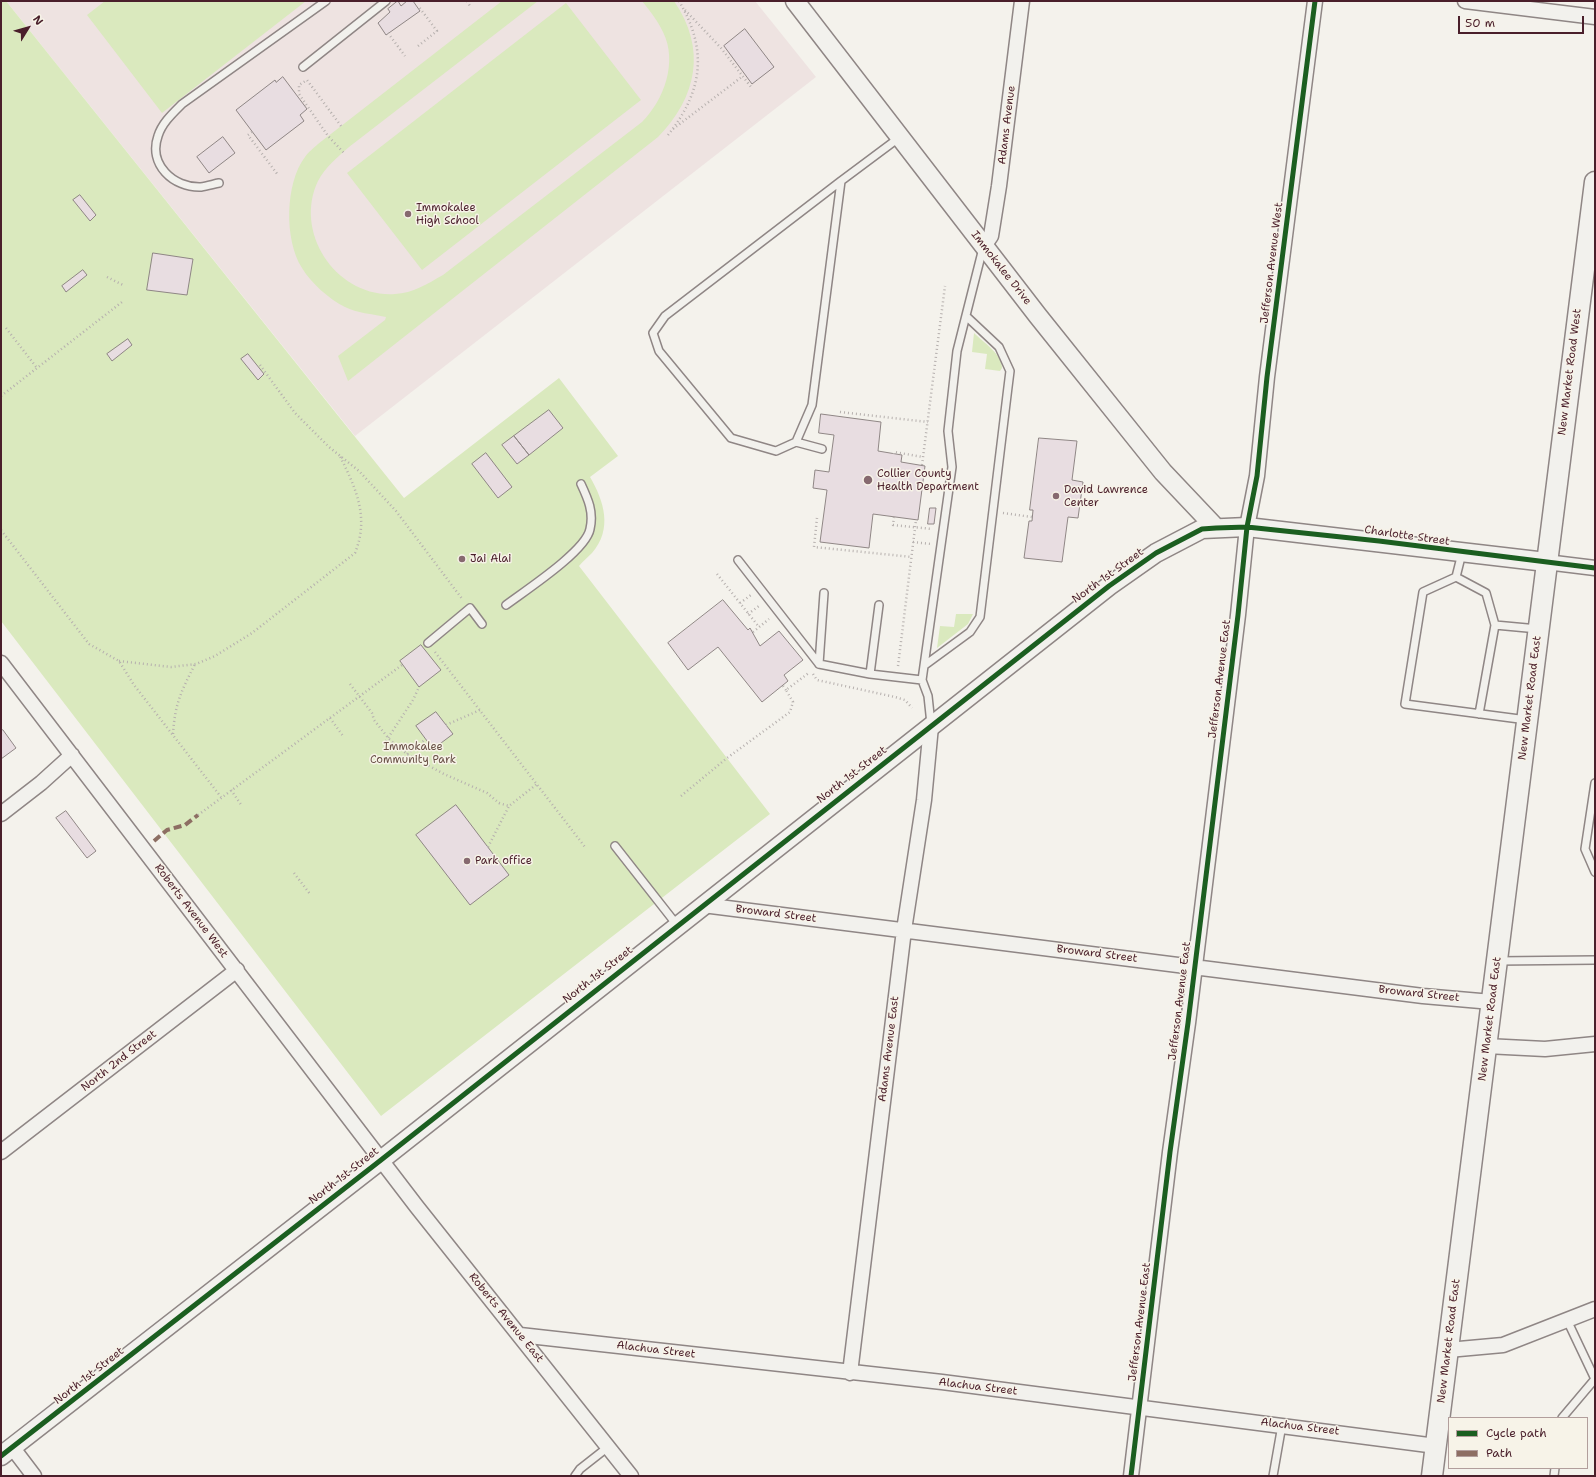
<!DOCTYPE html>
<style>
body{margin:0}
#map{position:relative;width:1596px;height:1477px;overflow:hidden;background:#f4f2ec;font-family:"Shantell Sans",sans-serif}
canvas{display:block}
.frame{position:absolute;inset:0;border:2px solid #4a1f2b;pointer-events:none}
.legend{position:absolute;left:1448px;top:1417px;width:140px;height:52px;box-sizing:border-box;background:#f7f3e8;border:1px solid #b29e9c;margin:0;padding:5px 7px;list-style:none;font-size:12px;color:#4a1f2b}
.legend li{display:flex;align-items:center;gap:8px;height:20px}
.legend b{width:20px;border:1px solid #b29e9c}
.north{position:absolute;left:8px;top:8px;width:40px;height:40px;-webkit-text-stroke:3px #f7f3e8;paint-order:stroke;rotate:53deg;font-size:11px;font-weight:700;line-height:16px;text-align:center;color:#4a1f2b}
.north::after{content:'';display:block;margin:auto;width:14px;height:18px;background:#4a1f2b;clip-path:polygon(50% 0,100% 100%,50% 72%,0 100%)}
.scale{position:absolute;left:1458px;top:16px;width:126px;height:18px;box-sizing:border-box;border:2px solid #4a1f2b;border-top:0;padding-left:5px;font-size:12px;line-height:14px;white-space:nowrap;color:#4a1f2b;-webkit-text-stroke:3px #f7f3e8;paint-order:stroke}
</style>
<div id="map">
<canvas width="1596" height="1477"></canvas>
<div class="frame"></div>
<ul class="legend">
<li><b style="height:5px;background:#1b5e20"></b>Cycle path</li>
<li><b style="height:5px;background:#8d6e63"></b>Path</li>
</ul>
<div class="north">N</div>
<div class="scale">50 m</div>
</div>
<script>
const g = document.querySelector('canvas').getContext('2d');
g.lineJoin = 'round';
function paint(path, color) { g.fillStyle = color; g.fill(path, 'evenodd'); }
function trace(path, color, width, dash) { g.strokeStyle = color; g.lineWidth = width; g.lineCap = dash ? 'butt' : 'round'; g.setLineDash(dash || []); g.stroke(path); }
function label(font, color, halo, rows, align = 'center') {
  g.font = font + ' "Shantell Sans",sans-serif'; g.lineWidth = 3; g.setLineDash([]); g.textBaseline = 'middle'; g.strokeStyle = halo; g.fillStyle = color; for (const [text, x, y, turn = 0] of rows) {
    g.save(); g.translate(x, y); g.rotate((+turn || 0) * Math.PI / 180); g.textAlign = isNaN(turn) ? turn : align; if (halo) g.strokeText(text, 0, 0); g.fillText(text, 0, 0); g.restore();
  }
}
paint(new Path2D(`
 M6,1h749l61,76 -461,359z`), '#eee3e1');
paint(new Path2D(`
 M1,1h5l398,497 155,-120 59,78 -28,21c14,24 23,52 2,76 -4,4 -9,8 -13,13l191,248 -389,302 -380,-495z
 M105,1h201l-144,112 -75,-98z
 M502,1h36l-189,146c-11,10 -24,20 -31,34 -25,52 19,117 77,113 18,-1 32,-10 48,-19l199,-153c22,-22 36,-60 21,-90 -5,-11 -13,-21 -21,-31h32c33,48 23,96 -16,136l-310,244 -10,-25 47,-36 1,-3c-14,-3 -29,-4 -41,-10 -16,-8 -34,-24 -43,-39 -18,-28 -17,-85 3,-111 3,-5 9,-9 13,-13z
 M566,3l75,97 -219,170 -75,-97z
 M974,333c9,9 29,22 28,35l-2,3 -15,-2 2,-15 -15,-2z
 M956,614h17l-5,10 -31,24 3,-22 14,1z`), '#dae9be');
const building = new Path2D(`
 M398,1l3,5 6,-5h6l7,10 -34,24 -8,-12 12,-11 -2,-3z
 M745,29l29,38 -22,17 -28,-38z
 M283,77l24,32 -7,6 4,6 -38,29 -30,-40 39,-30 1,2z
 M223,137l12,16 -26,20 -12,-16z
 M80,195l16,20 -6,6 -17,-21z
 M153,253l40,6 -6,36 -40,-5z
 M83,270l4,5 -21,17 -4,-6z
 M128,339l4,6 -20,16 -5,-7z
 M248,354l16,20 -6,6 -17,-21z
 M549,410l14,18 -34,27 -15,-19z
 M821,414l60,8 -3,29 24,4 -1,7 24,4 -7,54 -45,-6 -4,34 -49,-6 7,-52 -14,-2 2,-18 14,2 5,-37 -15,-2z
 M514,436l15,19 -12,9 -15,-19z
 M1039,438l38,3 -5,39 11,2 -5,36 -10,-1 -6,45 -38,-4 5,-37h3l1,-11h-3z
 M486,453l26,34 -14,11 -26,-34z
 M930,508h6l-2,16h-6z
 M723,600l25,30 2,-2 10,18 19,-15 24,29 -19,15 4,6 -26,21 -44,-55 -30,23 -20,-27z
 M421,645l20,25 -22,17 -19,-26z
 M436,712l17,22 -20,15 -17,-23z
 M3,730l13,18 -15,11v-28z
 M456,805l53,70 -39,30 -54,-70z
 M66,811l30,40 -9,7 -31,-40z`);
paint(building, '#e8dde1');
trace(building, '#8f8685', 1);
const service = new Path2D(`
 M303,67l83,-66
 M841,181l-176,135 -12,17 6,18 72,87 45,13 20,-9 16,-37 29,-224 59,-44
 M219,183c-5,1 -12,3 -18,4 -28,1 -53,-23 -43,-51 4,-13 15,-23 24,-32l144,-103
 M796,442l26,7
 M1462,553l-6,24 -33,15 -18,112 122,16
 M738,560l81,104
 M1456,577l30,16 9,32
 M824,593l-5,71 51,10
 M506,605c20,-15 80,-54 84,-76 4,-17 -2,-30 -9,-45
 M879,605l-9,69 52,6
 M428,643l42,-35 12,16
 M925,665l45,-33 10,-15 28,-230 2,-16 -11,-24 -33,-31
 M1479,714l16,-89 43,4
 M931,724l-3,-28 -6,-16 30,-213 -4,-36 9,-80 26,-103
 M1595,783l-10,66 10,23
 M615,846l62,79
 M1497,961l98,-1
 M1567,1320l28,59
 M1562,1418l33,-39
 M575,1476l5,-7 28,-22
 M1273,1476l9,-51
 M1554,1476l1,-8`);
const minor = new Path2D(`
 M1465,1l130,16
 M984,246l7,-10 8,-50 23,-185
 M1546,562l49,6
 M1,663l416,544 214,269
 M1,814l40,-31 31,-28
 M703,905l720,91 69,6
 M1486,1046l59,3 50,-5
 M1,1152l236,-182
 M520,1335l422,47 494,64
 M1448,1350l55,-5 92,-36
 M850,1373l54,-443 20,-130 7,-74
 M12,1447l22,29
 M1131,1476l39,-324 18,-129 50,-408 9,-88 10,-51 10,-99 48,-376`);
const tertiary = new Path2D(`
 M795,1l243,315 125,156 53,56
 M1,1456l380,-296 728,-574 47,-33 46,-24 45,-2 299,35`);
const secondary = new Path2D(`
 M1432,1476l163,-1294`);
trace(service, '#8f8685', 10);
trace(minor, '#8f8685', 17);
trace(tertiary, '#8f8685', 21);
trace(secondary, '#8f8685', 23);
trace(new Path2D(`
 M467,1l3,5
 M685,10l36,38 30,39
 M388,33l17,23
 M418,46l19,-15 -18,-24
 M341,126l-34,-46 -8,5v9l29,42 16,17
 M673,129l70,-53
 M252,132l-4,3 30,40
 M668,135c35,-44 40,-85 11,-134
 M107,277l16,8
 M6,328l31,40
 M260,365l35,48 34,34 30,24 37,40 67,89
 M1,396l121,-94
 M840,412l88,10
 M894,454v-2l29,5
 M922,465l23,-179
 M1003,513l29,4
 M894,517l-1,8 39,4
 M817,518l-3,29 98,10
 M1,530l88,114 30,17 15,24 87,112
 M913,542l18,2
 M717,574l42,53
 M740,603l11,-8
 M748,614l11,-8
 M753,632l16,-13
 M435,652l150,195
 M119,661l52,6 25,-3 19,-8 37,-23 103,-80c15,-37 0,-66 -16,-99
 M898,666l18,-146
 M813,674l4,6 78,17 10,3 7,8
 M350,684l22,29 2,7 15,19 18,15 37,20 43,19 12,10 10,3 28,-22
 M783,686l3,4
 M330,718l13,18
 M446,725l34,-15
 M173,734c2,-31 8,-42 22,-70
 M386,741l27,-41 6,-13
 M407,754l19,-15
 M231,790l11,16
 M681,796l46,-38 63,-46 3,-10 -7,-12 24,-18
 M198,815l204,-150
 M488,847l21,-41
 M294,873l16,21`), '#b6b0ae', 2.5, [1, 3]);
trace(service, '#f2f1ed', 7);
trace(minor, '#f2f1ed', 14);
trace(tertiary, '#f2f1ed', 18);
trace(secondary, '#f2f1ed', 20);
trace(new Path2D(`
 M154,841l13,-11 18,-5 13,-10`), '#8d6e63', 4, [8, 4]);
trace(new Path2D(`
 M1,1456l380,-296 728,-574 47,-33 46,-24 14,-1 31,-1 132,14 216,27
 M1131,1476l39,-324 18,-129 50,-408 9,-88 10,-51 10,-99 48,-376`), '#1b5e20', 5);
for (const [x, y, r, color] of [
 [408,214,4,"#86696f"],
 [868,480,5,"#86696f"],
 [1056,496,4,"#86696f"],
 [462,559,4,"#86696f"],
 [467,861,4,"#86696f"]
]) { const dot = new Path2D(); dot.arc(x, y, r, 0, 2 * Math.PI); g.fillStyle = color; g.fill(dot); trace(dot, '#f7f3e8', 1.5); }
label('11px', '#4a1f2b', '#f7f3e8', [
 ["Adams Avenue",1007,125,-83],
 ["Jefferson Avenue West",1272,263,-83],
 ["Immokalee Drive",1001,268,52],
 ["New Market Road West",1570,372,-83],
 ["Charlotte Street",1407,536,8],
 ["North 1st Street",1108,576,-36],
 ["Jefferson Avenue East",1220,679,-83],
 ["New Market Road East",1530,698,-83],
 ["North 1st Street",852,775,-38],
 ["Roberts Avenue West",191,911,53],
 ["Broward Street",776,914,7],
 ["Broward Street",1097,954,7],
 ["North 1st Street",598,975,-38],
 ["Broward Street",1419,994,6],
 ["Jefferson Avenue East",1180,1001,-83],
 ["New Market Road East",1490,1019,-83],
 ["Adams Avenue East",889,1049,-83],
 ["North 2nd Street",119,1061,-38],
 ["North 1st Street",344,1176,-38],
 ["Roberts Avenue East",506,1318,51],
 ["Jefferson Avenue East",1140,1322,-83],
 ["New Market Road East",1449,1341,-83],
 ["Alachua Street",656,1350,7],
 ["North 1st Street",89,1376,-38],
 ["Alachua Street",978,1387,7],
 ["Alachua Street",1300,1427,7]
]);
label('11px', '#4a1f2b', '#f7f3e8', [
 ["Immokalee",416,208],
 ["High School",416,221],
 ["Collier County",877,474],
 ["Health Department",877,487],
 ["David Lawrence",1064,490],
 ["Center",1064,503],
 ["Jai Alai",470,559],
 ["Park office",475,861]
], 'left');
label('11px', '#685046', '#f7f3e8', [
 ["Immokalee",413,747],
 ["Community Park",413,760]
]);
</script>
